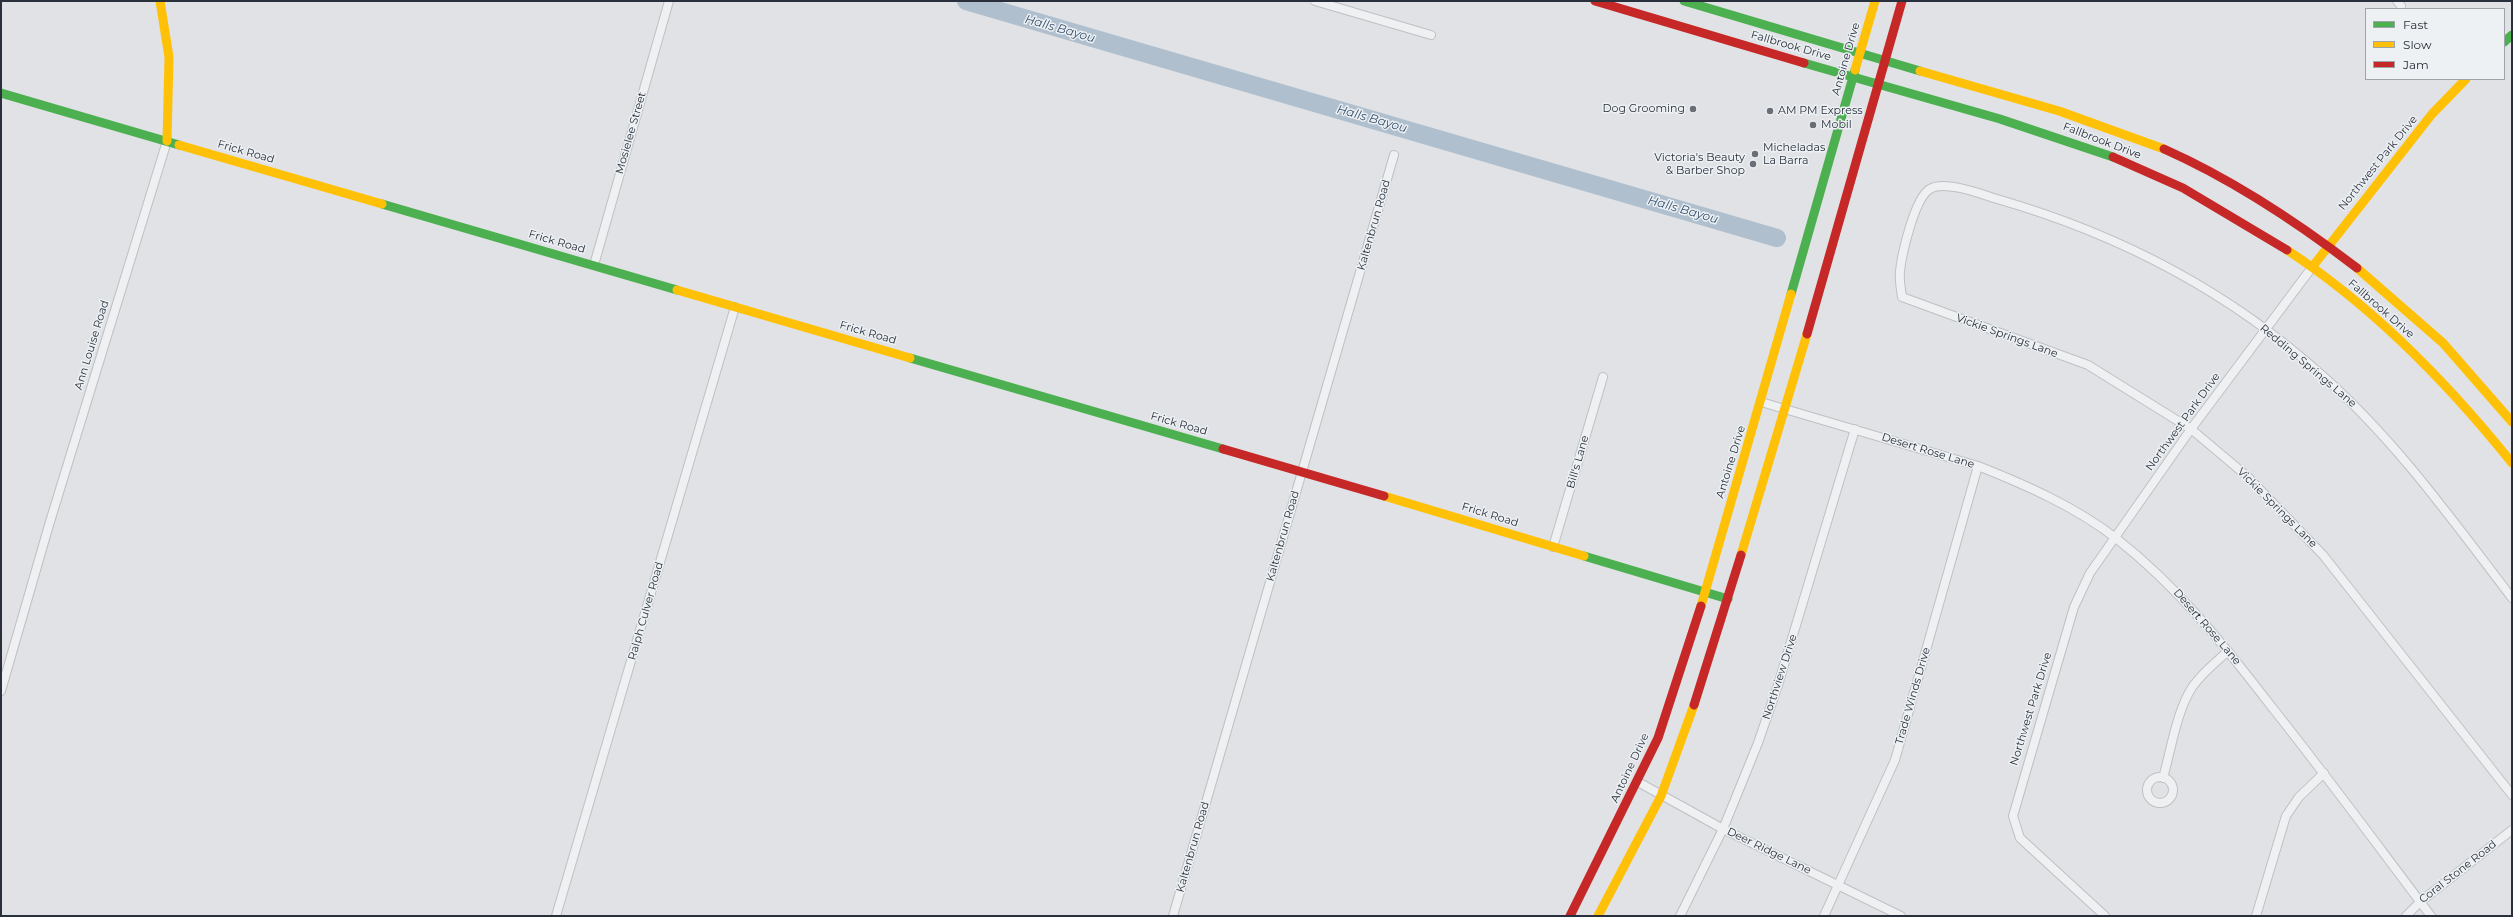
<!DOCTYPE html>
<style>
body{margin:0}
#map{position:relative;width:2513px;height:917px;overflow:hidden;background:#e0e2e5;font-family:Montserrat,sans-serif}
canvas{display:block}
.frame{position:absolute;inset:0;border:2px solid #29303c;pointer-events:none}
.legend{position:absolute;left:2365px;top:8px;width:140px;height:72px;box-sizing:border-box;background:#edf1f4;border:1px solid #9fa4aa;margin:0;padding:5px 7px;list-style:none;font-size:12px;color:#29303c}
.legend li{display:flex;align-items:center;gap:8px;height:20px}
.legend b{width:20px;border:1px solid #9fa4aa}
</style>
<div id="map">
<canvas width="2513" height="917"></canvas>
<div class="frame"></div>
<ul class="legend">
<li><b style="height:5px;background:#4caf50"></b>Fast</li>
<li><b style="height:5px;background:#ffc107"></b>Slow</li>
<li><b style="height:5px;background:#c62828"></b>Jam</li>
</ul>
</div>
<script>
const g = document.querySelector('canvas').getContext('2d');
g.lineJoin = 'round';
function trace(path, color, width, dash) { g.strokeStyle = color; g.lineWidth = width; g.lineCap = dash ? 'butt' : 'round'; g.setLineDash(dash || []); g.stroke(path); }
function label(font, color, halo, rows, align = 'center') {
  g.font = font + ' Montserrat,sans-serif'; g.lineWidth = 3; g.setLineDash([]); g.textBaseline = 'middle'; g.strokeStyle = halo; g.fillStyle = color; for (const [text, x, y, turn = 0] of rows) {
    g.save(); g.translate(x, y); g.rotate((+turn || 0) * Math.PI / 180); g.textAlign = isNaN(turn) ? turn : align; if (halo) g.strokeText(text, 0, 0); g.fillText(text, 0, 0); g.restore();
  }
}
trace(new Path2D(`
 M966,1l811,237`), '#b0bfce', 18);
const street = new Path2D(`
 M1315,1l116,34
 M2397,1l4,5
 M594,265l75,-264
 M1761,402l217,64c48,19 98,41 139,73 61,48 107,106 154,167 55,69 107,140 160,210
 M1553,547l50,-170
 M2512,598c-59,-77 -115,-156 -188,-221 -95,-86 -205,-143 -327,-178 -16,-5 -52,-19 -67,-10 -15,8 -28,64 -30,82 -1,9 1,18 2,26l186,68 103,64 57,48 75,78 189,240
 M1,691l48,-166 118,-384
 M2147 790a13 13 0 1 1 26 0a13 13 0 1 1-26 0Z
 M2163,778c8,-28 14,-69 30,-92 10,-14 23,-24 35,-35
 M1638,782l85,47 178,87
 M556,916l179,-609
 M1173,916l221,-761
 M1680,916l43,-87 35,-86 20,-58 77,-256
 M1824,916l71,-156 83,-294
 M2105,916l-85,-78 -7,-22 61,-209 16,-34 101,-144 122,-163
 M2256,916l30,-100 13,-19 25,-24
 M2406,916l14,-14 92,-72`);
trace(street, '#bec0c3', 10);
trace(street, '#eff0f2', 8);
trace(new Path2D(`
 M1684,1l236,70
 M2504,42l8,-7
 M1804,63l196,56 113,38
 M1,93l178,52
 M382,204l295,86
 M1791,294l64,-224
 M910,358l313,91
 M1584,556l144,43`), '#4caf50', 9);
trace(new Path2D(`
 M160,1l9,56 -2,84
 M1855,70l20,-69
 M1920,71l139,40 105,38
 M179,145l203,59
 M2287,250c87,57 160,132 225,213
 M2313,266l119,-152 34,-35
 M2357,268l86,75 69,79
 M677,290l233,68
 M1384,496l200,60
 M1741,555l66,-221
 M1701,606l90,-312
 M1598,916l63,-120 33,-91`), '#ffc107', 9);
trace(new Path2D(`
 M1595,1l209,62
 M2164,149c70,31 133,73 193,119
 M2113,157l70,31 104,62
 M1807,334l95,-333
 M1223,449l161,47
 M1694,705l47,-150
 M1570,916l88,-178 43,-132`), '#c62828', 9);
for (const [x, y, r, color] of [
 [1693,109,4,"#696e77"],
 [1770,111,4,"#696e77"],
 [1813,125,4,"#696e77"],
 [1755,154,4,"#696e77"],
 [1753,164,4,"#696e77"]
]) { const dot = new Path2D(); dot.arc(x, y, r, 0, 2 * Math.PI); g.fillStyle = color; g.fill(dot); trace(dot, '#edf1f4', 1.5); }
label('11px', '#29303c', '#edf1f4', [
 ["Fallbrook Drive",1791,46,16],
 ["Antoine Drive",1846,59,-74],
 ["Mosielee Street",631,133,-74],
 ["Fallbrook Drive",2102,141,21],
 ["Frick Road",246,152,16],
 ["Northwest Park Drive",2378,163,-51],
 ["Kaltenbrun Road",1374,225,-74],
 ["Frick Road",557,242,16],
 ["Fallbrook Drive",2381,309,41],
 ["Frick Road",868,333,16],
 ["Vickie Springs Lane",2007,336,20],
 ["Ann Louise Road",92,345,-73],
 ["Redding Springs Lane",2308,366,40],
 ["Northwest Park Drive",2183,422,-54],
 ["Frick Road",1179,424,16],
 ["Desert Rose Lane",1928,451,17],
 ["Bill's Lane",1578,462,-74],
 ["Antoine Drive",1731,462,-73],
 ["Vickie Springs Lane",2277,508,45],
 ["Frick Road",1490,515,17],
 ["Kaltenbrun Road",1283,536,-74],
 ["Ralph Culver Road",646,611,-74],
 ["Desert Rose Lane",2207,627,49],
 ["Northview Drive",1780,677,-72],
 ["Trade Winds Drive",1913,696,-74],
 ["Northwest Park Drive",2031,709,-73],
 ["Antoine Drive",1630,768,-65],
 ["Kaltenbrun Road",1193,847,-74],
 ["Deer Ridge Lane",1769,851,26],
 ["Coral Stone Road",2458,872,-38]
]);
label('11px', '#29303c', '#edf1f4', [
 ["Dog Grooming",1685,109,"right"],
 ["AM PM Express",1778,111],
 ["Mobil",1821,125],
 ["Micheladas",1763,148],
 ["La Barra",1763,161],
 ["Victoria's Beauty",1745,158,"right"],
 ["& Barber Shop",1745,171,"right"]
], 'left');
label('italic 12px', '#36506d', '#edf1f4', [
 ["Halls Bayou",1060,29,16],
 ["Halls Bayou",1372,119,16],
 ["Halls Bayou",1683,210,16]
]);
</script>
